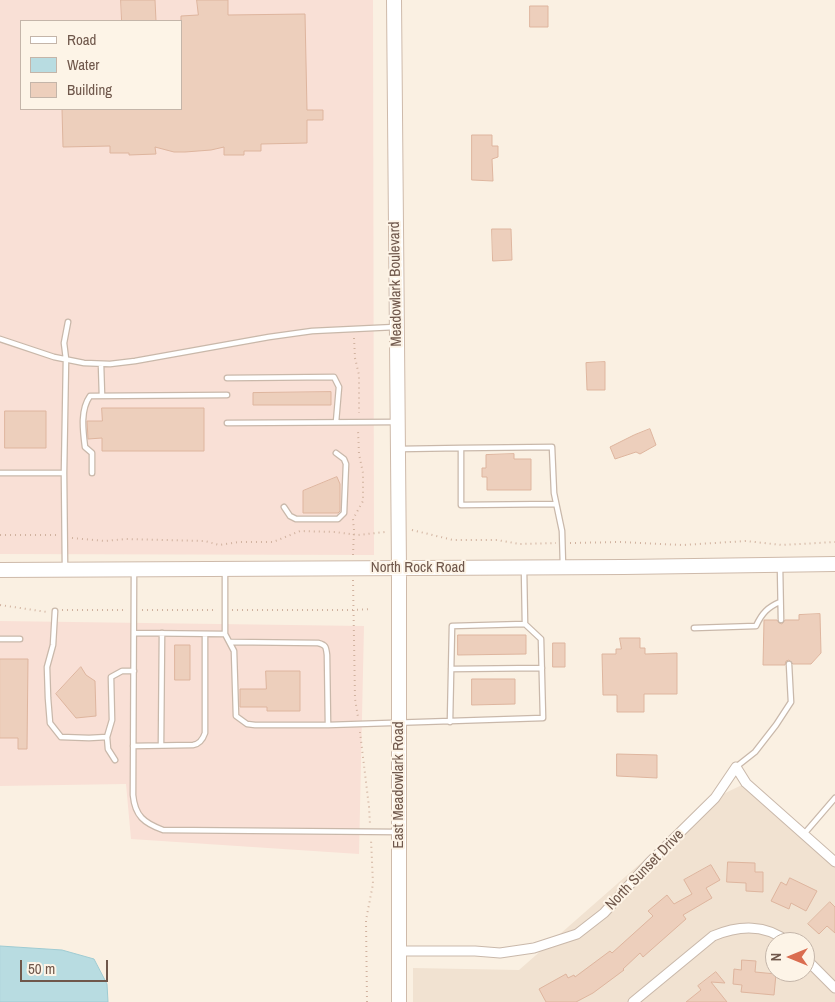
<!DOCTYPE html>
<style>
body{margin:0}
#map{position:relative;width:835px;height:1002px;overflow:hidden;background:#faf0e2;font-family:"Archivo Narrow",sans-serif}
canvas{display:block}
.legend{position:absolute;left:20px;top:20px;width:162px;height:90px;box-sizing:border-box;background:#fdf4e7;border:1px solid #c4b5a9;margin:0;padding:6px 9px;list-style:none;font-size:15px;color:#6f574b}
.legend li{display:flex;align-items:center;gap:10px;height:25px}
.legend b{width:25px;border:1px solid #c4b5a9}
.north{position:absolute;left:765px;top:932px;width:50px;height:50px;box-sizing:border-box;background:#fdf4e7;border:1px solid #c4b5a9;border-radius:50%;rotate:270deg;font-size:14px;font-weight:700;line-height:20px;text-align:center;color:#6f574b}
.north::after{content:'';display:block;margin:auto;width:18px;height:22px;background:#da6d50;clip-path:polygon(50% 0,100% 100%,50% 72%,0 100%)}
.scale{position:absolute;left:20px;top:960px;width:88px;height:22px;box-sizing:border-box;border:2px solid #6f574b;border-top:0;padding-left:6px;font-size:15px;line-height:18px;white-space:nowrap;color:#6f574b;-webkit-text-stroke:4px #fdf4e7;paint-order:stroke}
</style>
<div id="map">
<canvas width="835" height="1002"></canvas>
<ul class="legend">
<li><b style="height:6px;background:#fff"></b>Road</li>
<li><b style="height:14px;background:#b8dce1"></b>Water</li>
<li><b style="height:14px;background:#edcfbc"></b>Building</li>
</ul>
<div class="north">N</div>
<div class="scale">50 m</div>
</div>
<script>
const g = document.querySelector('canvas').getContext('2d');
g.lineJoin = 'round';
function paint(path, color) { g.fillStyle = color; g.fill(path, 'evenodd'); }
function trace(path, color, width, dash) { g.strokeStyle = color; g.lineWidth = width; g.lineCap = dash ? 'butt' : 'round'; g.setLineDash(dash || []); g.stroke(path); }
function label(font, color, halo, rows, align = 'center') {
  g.font = font + ' "Archivo Narrow",sans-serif'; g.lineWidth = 4; g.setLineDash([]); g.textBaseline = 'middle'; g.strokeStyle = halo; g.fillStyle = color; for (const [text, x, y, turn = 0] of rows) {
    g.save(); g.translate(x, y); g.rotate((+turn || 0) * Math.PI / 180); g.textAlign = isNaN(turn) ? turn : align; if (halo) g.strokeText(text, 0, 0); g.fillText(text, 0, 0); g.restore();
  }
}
paint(new Path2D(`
 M746,783l89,82v137h-422v-34l106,2 196,-172zM775,942h30v30h-30z`), '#f1e2d1');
paint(new Path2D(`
 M0,0h373l1,555 -374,-1zM21,21h160v88h-160z
 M0,621l364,5 -5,228 -228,-15 -5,-55 -126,2z`), '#f9e0d6');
const water = new Path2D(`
 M0,946l62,4 32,9 13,25 1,18h-108z`);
paint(water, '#b8dce1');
trace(water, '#9fcbd2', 1);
const building = new Path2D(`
 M121,0h34l1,21h-34z
 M197,0h31v15l77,-1 2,96h16v10h-16v23l-46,1v7h-17v4h-20v-8l-13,3 -26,2h-11l-19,-5 1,7 -27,1v-2h-19v-7l-47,1 -1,-38h119v-93l17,-1z
 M530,6h18v21h-18z
 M472,135h20v11h6v11l-6,2 1,22 -21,-1z
 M492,229h19l1,31 -19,1z
 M605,362v28h-18l-1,-27z
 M331,392v13h-78v-12z
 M102,408h102v43h-102v-13l-14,1 -1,-18h15z
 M5,411h41v37h-41z
 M650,429l6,16 -16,9 -4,-2 -21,7 -5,-12 24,-12z
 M514,454v5h17v31h-44v-13h-5v-9h4v-13z
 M337,477l3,7v27l-2,2h-35v-22z
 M820,614l1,39 -10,11h-18l-4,-4 -3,1 -1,4h-22l1,-45h13l2,3 3,1 3,-4h14v-5z
 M458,635h68v19l-68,1z
 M620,638h20v10h5v6l32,-1v41h-33v18h-27v-17h-14l-1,-41h14v-5h5z
 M553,643h12v24h-12z
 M175,645h15v35h-15z
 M0,659h28l-1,90h-9v-11h-18z
 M81,667l5,8 9,6 1,35 -20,2 -20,-24z
 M266,671h34v40h-33v-4h-27v-18h26z
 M472,679h43v25l-43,1z
 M617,754l40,1v23l-40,-2z
 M728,862l27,1v9h8v20l-17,-1v-8l-19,-1z
 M711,865l9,15 -14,8 6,10 -29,17 3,4 -43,38 -3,-4 -17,16 1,1 -31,23 -17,9h-30l-7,-13 27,-15 2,4 6,-3 1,2 35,-26 2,2 41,-37 -5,-5 19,-16 7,9 18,-10 -8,-14z
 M790,878l27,13 -11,20 -15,-8 -2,6 -18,-8 10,-19 5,3z
 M830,902l5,5v26l-8,-7 -8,8 -11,-10z
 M742,960l14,1 -1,11 21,2 -2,21 -33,-3 1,-7 -9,-1 1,-15 7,1z
 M716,972l9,11 -14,-1 16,20h-41l15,-12 -3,-4z`);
paint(building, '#edcfbc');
trace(building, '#deb59e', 1);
const lane = new Path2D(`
 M0,339l54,18 30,6 26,1 25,-3 134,-24 43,-6 83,-4
 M101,364l1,32
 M227,378l107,-1 5,10 -3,35
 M227,423l169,-1
 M400,449l61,-1
 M0,473h64
 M92,473v-20l-7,-6c-2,-16 -5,-37 5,-51l137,-1
 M556,504l-95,1v-57l91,-1 2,46 8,38 1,35
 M284,507l6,9 6,3h42l6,-6 2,-49 -2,-5 -8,-6
 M780,566l1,54
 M65,567l-1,-94 2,-114 -2,-16 4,-21
 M225,570v64l9,17 2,65 11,8 8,1h73
 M134,572l-1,223c2,21 11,28 30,35l235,2
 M55,611l-2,34 -6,22 1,31 2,25 11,14 28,1 18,-1 5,-17 -1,-43 11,-6h12
 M694,628l62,-2c6,-13 12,-19 24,-24
 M134,633l91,1
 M0,639h20
 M231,642l87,1c8,2 8,4 9,12l1,70 215,-7 -2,-79 -16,-15 -1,-55
 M451,669l91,-1
 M450,722l2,-96 73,-2
 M107,737l1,12 7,11
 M161,745l1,-112
 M133,746l60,-1c7,-1 10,-6 12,-12v-99
 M736,767l19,-15 21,-27 15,-23 -2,-38
 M804,834l31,-36`);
const street = new Path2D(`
 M399,951h76l25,2 34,-5 43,-14 27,-21 46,-51 65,-64 21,-31 10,16 89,79
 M805,958l30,30
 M633,1002l80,-66c26,-11 53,-12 75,6`);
const secondary = new Path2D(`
 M394,0l5,568v434
 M0,570l624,-3 211,-3`);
trace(lane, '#c9b8aa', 7);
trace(street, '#c9b8aa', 11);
trace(secondary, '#cebaaa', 16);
trace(new Path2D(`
 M354,338l1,20 4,17v38
 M412,530l41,10h44l23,4 36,-1
 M0,535h58
 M72,538l33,3 21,-2 79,2 14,4 20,-3h34l27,-11 35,1 23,3 27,-3
 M570,543l50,-1 63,3 63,-4 36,4 53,-3
 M353,555l1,-25 -1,-11 10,-18v-28l-4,-19 -1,-24
 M353,580l2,119 3,18
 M0,605l47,7
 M62,610h65
 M142,610h75
 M232,610h122l17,-1
 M360,732l9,75 1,17
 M367,1002l-1,-82 7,-36 -2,-45`), '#d1b29f', 2, [1, 4]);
trace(lane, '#fff', 4.5);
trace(street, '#fff', 9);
trace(secondary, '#fff', 14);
label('15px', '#6f574b', '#fdf4e7', [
 ["Meadowlark Boulevard",396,284,-91],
 ["North Rock Road",418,568],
 ["East Meadowlark Road",399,785,-90],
 ["North Sunset Drive",645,870,-46]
]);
</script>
